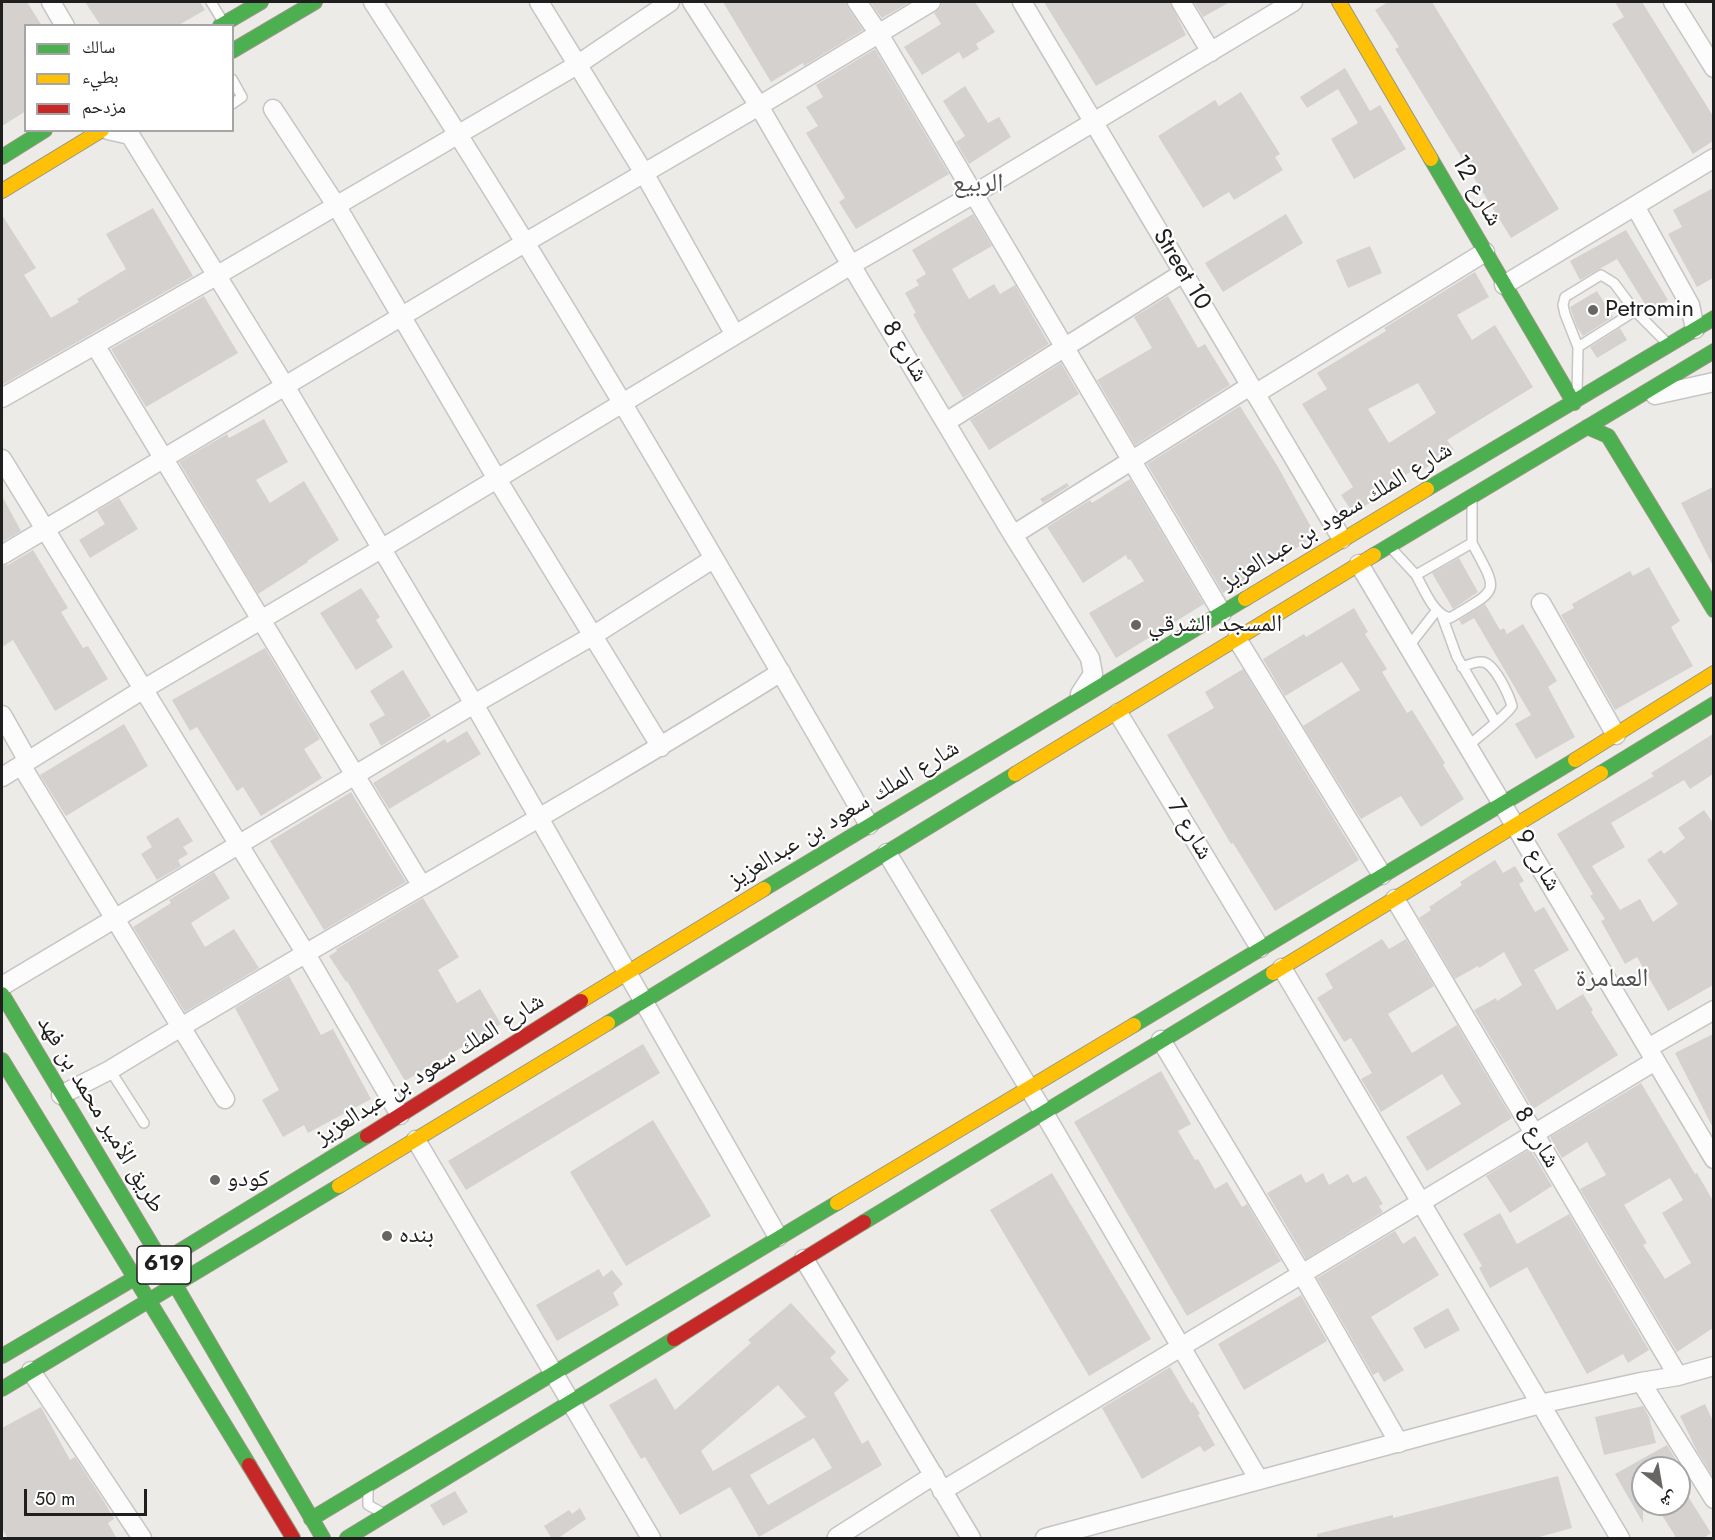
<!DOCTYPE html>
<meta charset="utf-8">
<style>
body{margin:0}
#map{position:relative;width:1715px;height:1540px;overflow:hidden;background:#edebe8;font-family:Jost,"Noto Naskh Arabic",sans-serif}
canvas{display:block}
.frame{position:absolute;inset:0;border:3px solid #1f1f1f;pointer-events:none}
.legend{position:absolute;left:24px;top:24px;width:210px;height:108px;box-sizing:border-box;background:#fff;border:2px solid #a5a5a5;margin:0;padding:8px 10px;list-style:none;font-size:18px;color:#1f1f1f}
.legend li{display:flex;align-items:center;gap:12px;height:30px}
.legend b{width:30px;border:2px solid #a5a5a5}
.north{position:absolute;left:1631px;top:1456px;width:60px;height:60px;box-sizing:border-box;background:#fff;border:2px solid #a5a5a5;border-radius:50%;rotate:149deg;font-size:16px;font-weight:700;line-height:24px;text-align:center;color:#1f1f1f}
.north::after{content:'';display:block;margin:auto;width:21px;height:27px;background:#676665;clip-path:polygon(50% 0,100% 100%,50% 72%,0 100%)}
.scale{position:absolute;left:24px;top:1489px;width:123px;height:27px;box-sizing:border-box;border:3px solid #1f1f1f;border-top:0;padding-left:8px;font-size:18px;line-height:21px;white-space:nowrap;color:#1f1f1f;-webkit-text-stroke:4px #fff;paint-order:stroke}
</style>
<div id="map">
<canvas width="1715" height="1540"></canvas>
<div class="frame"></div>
<ul class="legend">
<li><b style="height:8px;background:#4caf50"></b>سالك</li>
<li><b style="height:8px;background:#ffc107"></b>بطيء</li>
<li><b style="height:8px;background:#c62828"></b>مزدحم</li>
</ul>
<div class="north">ش</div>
<div class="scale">50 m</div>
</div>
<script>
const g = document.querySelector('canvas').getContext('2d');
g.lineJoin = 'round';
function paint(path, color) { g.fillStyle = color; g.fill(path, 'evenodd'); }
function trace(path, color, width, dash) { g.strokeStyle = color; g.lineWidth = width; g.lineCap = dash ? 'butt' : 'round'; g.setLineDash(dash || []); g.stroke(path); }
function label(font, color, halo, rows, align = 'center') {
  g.font = font + ' Jost,"Noto Naskh Arabic",sans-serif'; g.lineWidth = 4.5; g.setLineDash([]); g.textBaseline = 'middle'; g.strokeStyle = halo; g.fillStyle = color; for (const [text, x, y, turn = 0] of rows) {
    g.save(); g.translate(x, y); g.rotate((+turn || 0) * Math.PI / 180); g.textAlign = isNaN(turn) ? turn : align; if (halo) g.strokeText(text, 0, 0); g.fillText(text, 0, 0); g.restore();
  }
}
paint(new Path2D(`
 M2,2h25l15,24h-16v85l-24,15z
 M85,2h115l5,8 -28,16h-76z
 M723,2h123l2,6 15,22 -59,36 -1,-3 -32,19z
 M870,2h40l-28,16z
 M942,2h33l20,30 -19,12 3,5 -16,10 -4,-7 -37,23 -18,-28 37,-23 -7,-11 6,-5z
 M1044,2h126l16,33 -90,51z
 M1194,2h36l-27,15z
 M1388,2h44l127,207 -48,29 -116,-189 4,-2 -24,-37z
 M1615,2h27l71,114v25l-20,13 -81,-130 12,-7z
 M875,49l74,125 -93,55 -17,-27 6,-4 -39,-65 12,-7 -12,-19 17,-10 -7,-12z
 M1345,68l25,43 10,-6 26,44 -52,30 -23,-40 27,-16 -20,-34 -31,19 -7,-11z
 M965,86l23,37 11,-6 12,20 -42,27 -13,-22 9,-6 -22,-35z
 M1241,92l39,62 -5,3 8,13 -49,30 -5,-8 -26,16 -45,-72 57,-36 4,6z
 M1713,188v90l-16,9 -29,-53 14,-7 -9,-17z
 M153,208l40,68 -191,109v-170l34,53 -12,7 27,43 28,-16 -2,-3 49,-30 -20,-35z
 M973,214l19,32 -40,23 17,30 25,-15 6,10 15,-9 34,59 -86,54 -40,-66 -10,-18 3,-1 -11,-20 14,-8 -3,-5 10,-6 -14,-24z
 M1286,214l17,29 -80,49 -18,-29z
 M1626,230l42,70 -18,12 -33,-53 -37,21 -10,-19z
 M1370,246l12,27 -34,15 -12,-28z
 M1475,272l14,25 -32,18 15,25 23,-15 38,62 -86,53 7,10 -39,25 -3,-4 -45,27 3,5 -17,10 -12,-18 12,-8 -51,-83 25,-15 -10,-16 69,-42 -2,-3zM1418,383l18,30 -47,30 -21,-34z
 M1597,291l16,26 -30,19 -6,-9 -7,-20z
 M204,296l34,57 -92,54 -35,-58z
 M1168,296l30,52 7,-4 25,41 -95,60 -38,-65 55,-32 -18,-31z
 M1620,328l7,12 -30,18 -7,-11z
 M1061,363l18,31 -90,56 -19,-30z
 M1240,406l38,61 38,69 -93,57 -76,-129z
 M264,419l24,43 -32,18 14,23 34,-22 35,59 -32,21 1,1 -50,32 -79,-132 48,-28 2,4z
 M1130,479l74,125 -88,54 -27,-45 55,-32 -14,-22 -2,1 -2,-5 -43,28 -36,-56 43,-27 2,3z
 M1067,483l2,3 -26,17 -3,-4z
 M1713,487v79l-32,-63z
 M2,496l19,35 -19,11z
 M119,498l19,31 -48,29 -11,-18 26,-16 -8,-13z
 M33,550l35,58 -7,4 22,36 5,-2 20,33 -53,32 -42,-71 -11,7v-81l6,-1z
 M1459,558l19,34 -25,17 -21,-36z
 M1649,567l31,54 -9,6 22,39 -78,44 -54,-95 13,-7 -2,-4 58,-33 3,5z
 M361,588l19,29 -4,3 17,27 -37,23 -36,-57z
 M1485,604l15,26 4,-2 3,6 16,-10 34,57 -9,6 27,50 -39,22 -21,-35 16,-9 -57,-97 -12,7 -3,-5z
 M1354,608l14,24 -3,2 22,35 -5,3 25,41 5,-3 33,53 -2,2 21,34 -43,28 -20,-31 -40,23 -58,-93 57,-36 -18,-28 -57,34 -22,-37 41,-25 2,3z
 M265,648l55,91 -16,10 18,29 -61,38 -18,-29 -6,4 -40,-64 -7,4 -18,-31z
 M1243,669l116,191 -84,51 -42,-68 -2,1 -64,-109 47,-27 -9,-16z
 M403,670l28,46 -50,30 -12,-22 16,-9 -15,-24z
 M124,724l24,42 -82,50 -26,-41z
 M467,731l14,23 -92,55 -16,-26 72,-44 2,4z
 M1713,734v40l-23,15 -6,-9 -73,43 14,24 -33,19 28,44 20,-11 13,23 25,-18 -31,-44 14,-10 3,4 21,-16 -7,-10 26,-18 9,13v162l-45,26 -31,-54 -12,7 -24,-43 4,-2 -15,-23 3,-2 -36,-60 97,-58 -3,-3z
 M351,792l55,90 -82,48 -54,-89z
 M178,817l15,24 -10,6 5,7 -10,6 3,6 -24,14 -16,-26 11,-7 -6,-10z
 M1495,860l8,13 12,-7 9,15 -5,3 16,28 9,-5 25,43 -35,20 23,40 26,-16 10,16 -2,2 27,43 -85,54 -59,-99 22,-12 1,3 25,-16 -18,-33 -25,16 -1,-2 -23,13 -36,-61 12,-8 -2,-3 33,-22 -2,-3z
 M214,872l16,26 -39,25 14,24 29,-18 25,39 -74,44 -52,-85 38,-24 -2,-3z
 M423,898l36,59 -21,13 19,33 23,-14 21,35 -96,57 -58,-100 -1,1 -17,-26 8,-5 -1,-2z
 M1382,939l7,10 17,-10 28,47 -46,28 24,39 45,-28 55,93 -85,53 -21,-34 55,-33 -19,-30 -61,38 -20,-33 11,-6 -21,-35 -7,4 -27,-44 16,-10 -8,-14z
 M289,976l32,59 12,-6 38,70 -63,34 -4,-8 -21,12 -21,-37 17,-10 -44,-82z
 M1713,1034v94l-38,-75z
 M643,1044l17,29 -194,117 -18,-29z
 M1161,1071l30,53 -13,7 17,29 3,-1 17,30 12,-7 15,25 5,-3 34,57 -94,55 -113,-194z
 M1641,1083l54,91 2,-1 16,28v127l-36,24 -97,-163 26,-14 -19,-33 -25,16 -12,-21zM1670,1178l13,22 -21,13 29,50 -26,16 -22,-34 4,-2 -23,-38z
 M653,1120l58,96 -85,50 -56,-94z
 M1530,1149l22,37 -42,27 -24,-37z
 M1052,1173l99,166 -62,37 -99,-166z
 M1323,1173l6,12 19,-11 5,9 13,-7 17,28 -4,2 4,6 -77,47 -39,-66 34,-19 5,9z
 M1500,1213l17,31 52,-30 80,136 -21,13 -5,-9 -36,20 -60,-107 -37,21 -11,-20 3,-2 -19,-32z
 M1395,1231l8,13 12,-8 24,39 -68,42 33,53 -20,12 -6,-10 -5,3 -56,-97z
 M599,1269l4,8 9,-7 11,14 -10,9 6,12 -62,36 -21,-36z
 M1301,1295l26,46 -83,49 -26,-46z
 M791,1303l45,49 -6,6 19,22 -15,13 28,51 6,-4 14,25 -123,72 -29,-50 -50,28 -35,-58 -4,2 -32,-54 47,-27 19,32 76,-67 -3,-3zM778,1385l28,32 -93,54 -12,-20zM814,1438l18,30 -64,37 -18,-30z
 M1448,1308l12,22 -35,19 -12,-21z
 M1170,1367l21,36 2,-1 7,12 -2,1 17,30 -11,7 -4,-6 -58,33 -40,-71z
 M1705,1404l8,17v56l-16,-26 -17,-35z
 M1643,1406l6,11 7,26 -52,12 -9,-38z
 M41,1407l29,53 5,-3 30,46 9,16 -6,4 9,16h-109l-6,-11v-100z
 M1667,1445l14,23h-38v55l-28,-49z
 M1558,1476l14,52 -40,11h-215v-5l76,-19v3z
 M1679,1482l32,51 -9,6h-25l-22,-35h24z
 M455,1491l13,21 -25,14 -13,-21z
 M580,1508l6,11 -29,20h-5l-8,-13 25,-16 3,4z`), '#d4d1cf');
const lane = new Path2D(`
 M211,2l11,18
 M232,79l10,18 -10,7
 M1578,347l57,-36
 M1577,395l1,-48 -13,-33 -2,-9 2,-8 36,-22 13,8 21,28 31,31
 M1391,548l25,27 56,-32v-41
 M1416,575c8,14 17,39 34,43 49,-30 50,-23 22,-75
 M1442,616l15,41 38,64
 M1409,646l28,-36
 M1462,667c6,-2 14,-6 20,-5 12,0 27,33 30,44 -5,9 -34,31 -44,40
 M110,1070l34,53
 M368,1489v16l13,7`);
const street = new Path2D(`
 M51,2l14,24
 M373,2c175,268 336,546 496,823
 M539,2l105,171 91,162
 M692,2l67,104 92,159 162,270 77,123 3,16 -13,20
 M857,2l22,32 343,579
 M1022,2l320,537
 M1181,2l30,50
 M1673,2l41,66
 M273,109l63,96 161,274 164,268
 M108,130l22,5 155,251 189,318 304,533
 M1635,206l55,99 5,24
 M1504,285l210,-127
 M95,345l327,541
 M1255,394l230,-142
 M1655,395l59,-13
 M2,398l214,-122 361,-211 93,-63
 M946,422l237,-149
 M2,459l304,495 94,161
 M1013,535l237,-149
 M2,555l524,-313 233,-136 172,-104
 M1359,564l355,595
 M1541,603l75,132
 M1237,639l145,236
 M1118,713l142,235
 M2,715l26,46
 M21,765l204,334
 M2,777l140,-87 239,-141 470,-284 123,-71 319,-192
 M887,853l157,260 215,367
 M1395,899l283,477
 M1282,968l338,570
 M2,986l472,-282 120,-69 119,-76
 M1161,1040l141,234 97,169
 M1648,1048l66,-38
 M61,1095l49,-25c222,-136 451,-260 671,-398
 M416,1140l235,398
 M804,1259l167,279
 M31,1371l111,167
 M1641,1382l73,117
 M942,1491c239,-142 475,-288 713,-430
 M837,1537l97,-62
 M1045,1538l495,-134 101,-22 37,-6 36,-10`);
const fast = new Path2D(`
 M220,26l41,-24
 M232,51l83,-49
 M2,157l43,-27
 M1431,159l143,244
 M1587,427l21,9 106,174
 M1427,489l287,-171
 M1374,555l340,-204
 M1601,773l113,-69
 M764,889l481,-290
 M2,994l160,268 161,276
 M608,1023l407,-249
 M1134,1025l441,-265
 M2,1060l247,405
 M864,1222l409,-249
 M2,1356l160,-94 205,-126
 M2,1389l337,-203
 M311,1519l526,-316
 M347,1538l327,-199`);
const slow = new Path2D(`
 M1339,2l92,157
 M2,191l100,-61
 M1245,599l182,-110
 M1575,760l139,-87
 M1015,774l359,-219
 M1273,973l328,-200
 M581,1001l183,-112
 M339,1186l269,-163
 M837,1203l297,-178`);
const jam = new Path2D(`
 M367,1136l214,-135
 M674,1339l190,-117
 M249,1465l44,73`);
trace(lane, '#c6c5c4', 12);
trace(street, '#c6c5c4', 21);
trace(fast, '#979780', 16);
trace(slow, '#979780', 16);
trace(jam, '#979780', 16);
trace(lane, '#fcfcfc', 9);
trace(street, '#fcfcfc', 18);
trace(fast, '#4caf50', 14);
trace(slow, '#ffc107', 14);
trace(jam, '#c62828', 14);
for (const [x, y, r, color] of [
 [1593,310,6,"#676665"],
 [1136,625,6,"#676665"],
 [215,1180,6,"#676665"],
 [387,1236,6,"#676665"]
]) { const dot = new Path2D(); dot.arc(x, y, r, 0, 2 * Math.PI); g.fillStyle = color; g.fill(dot); trace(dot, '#fff', 2); }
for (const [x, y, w] of [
 [164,1265,54]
]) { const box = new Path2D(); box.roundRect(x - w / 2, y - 19, w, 38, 4.5); g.fillStyle = '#fff'; g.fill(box); trace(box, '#1f1f1f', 1.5); }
label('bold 22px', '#1f1f1f', null, [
 ["619",164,1265]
]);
label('24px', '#1f1f1f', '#fff', [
 ["شارع 12",1476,191,60],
 ["Street 10",1181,270,59],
 ["شارع 8",904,352,59],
 ["شارع الملك سعود بن عبدالعزيز",1337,517,-31],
 ["شارع الملك سعود بن عبدالعزيز",844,815,-31],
 ["شارع 7",1189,830,59],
 ["شارع 9",1537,861,59],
 ["شارع الملك سعود بن عبدالعزيز",430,1070,-32],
 ["طريق الأمير محمد بن فهد",100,1115,59],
 ["شارع 8",1536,1138,59]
]);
label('24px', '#1f1f1f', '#fff', [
 ["Petromin",1605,310],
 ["المسجد الشرقي",1148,625],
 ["كودو",227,1180],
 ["بنده",399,1236]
], 'left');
label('26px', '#525252', '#fff', [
 ["الربيع",978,185],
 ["العمامرة",1612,980]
]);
</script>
